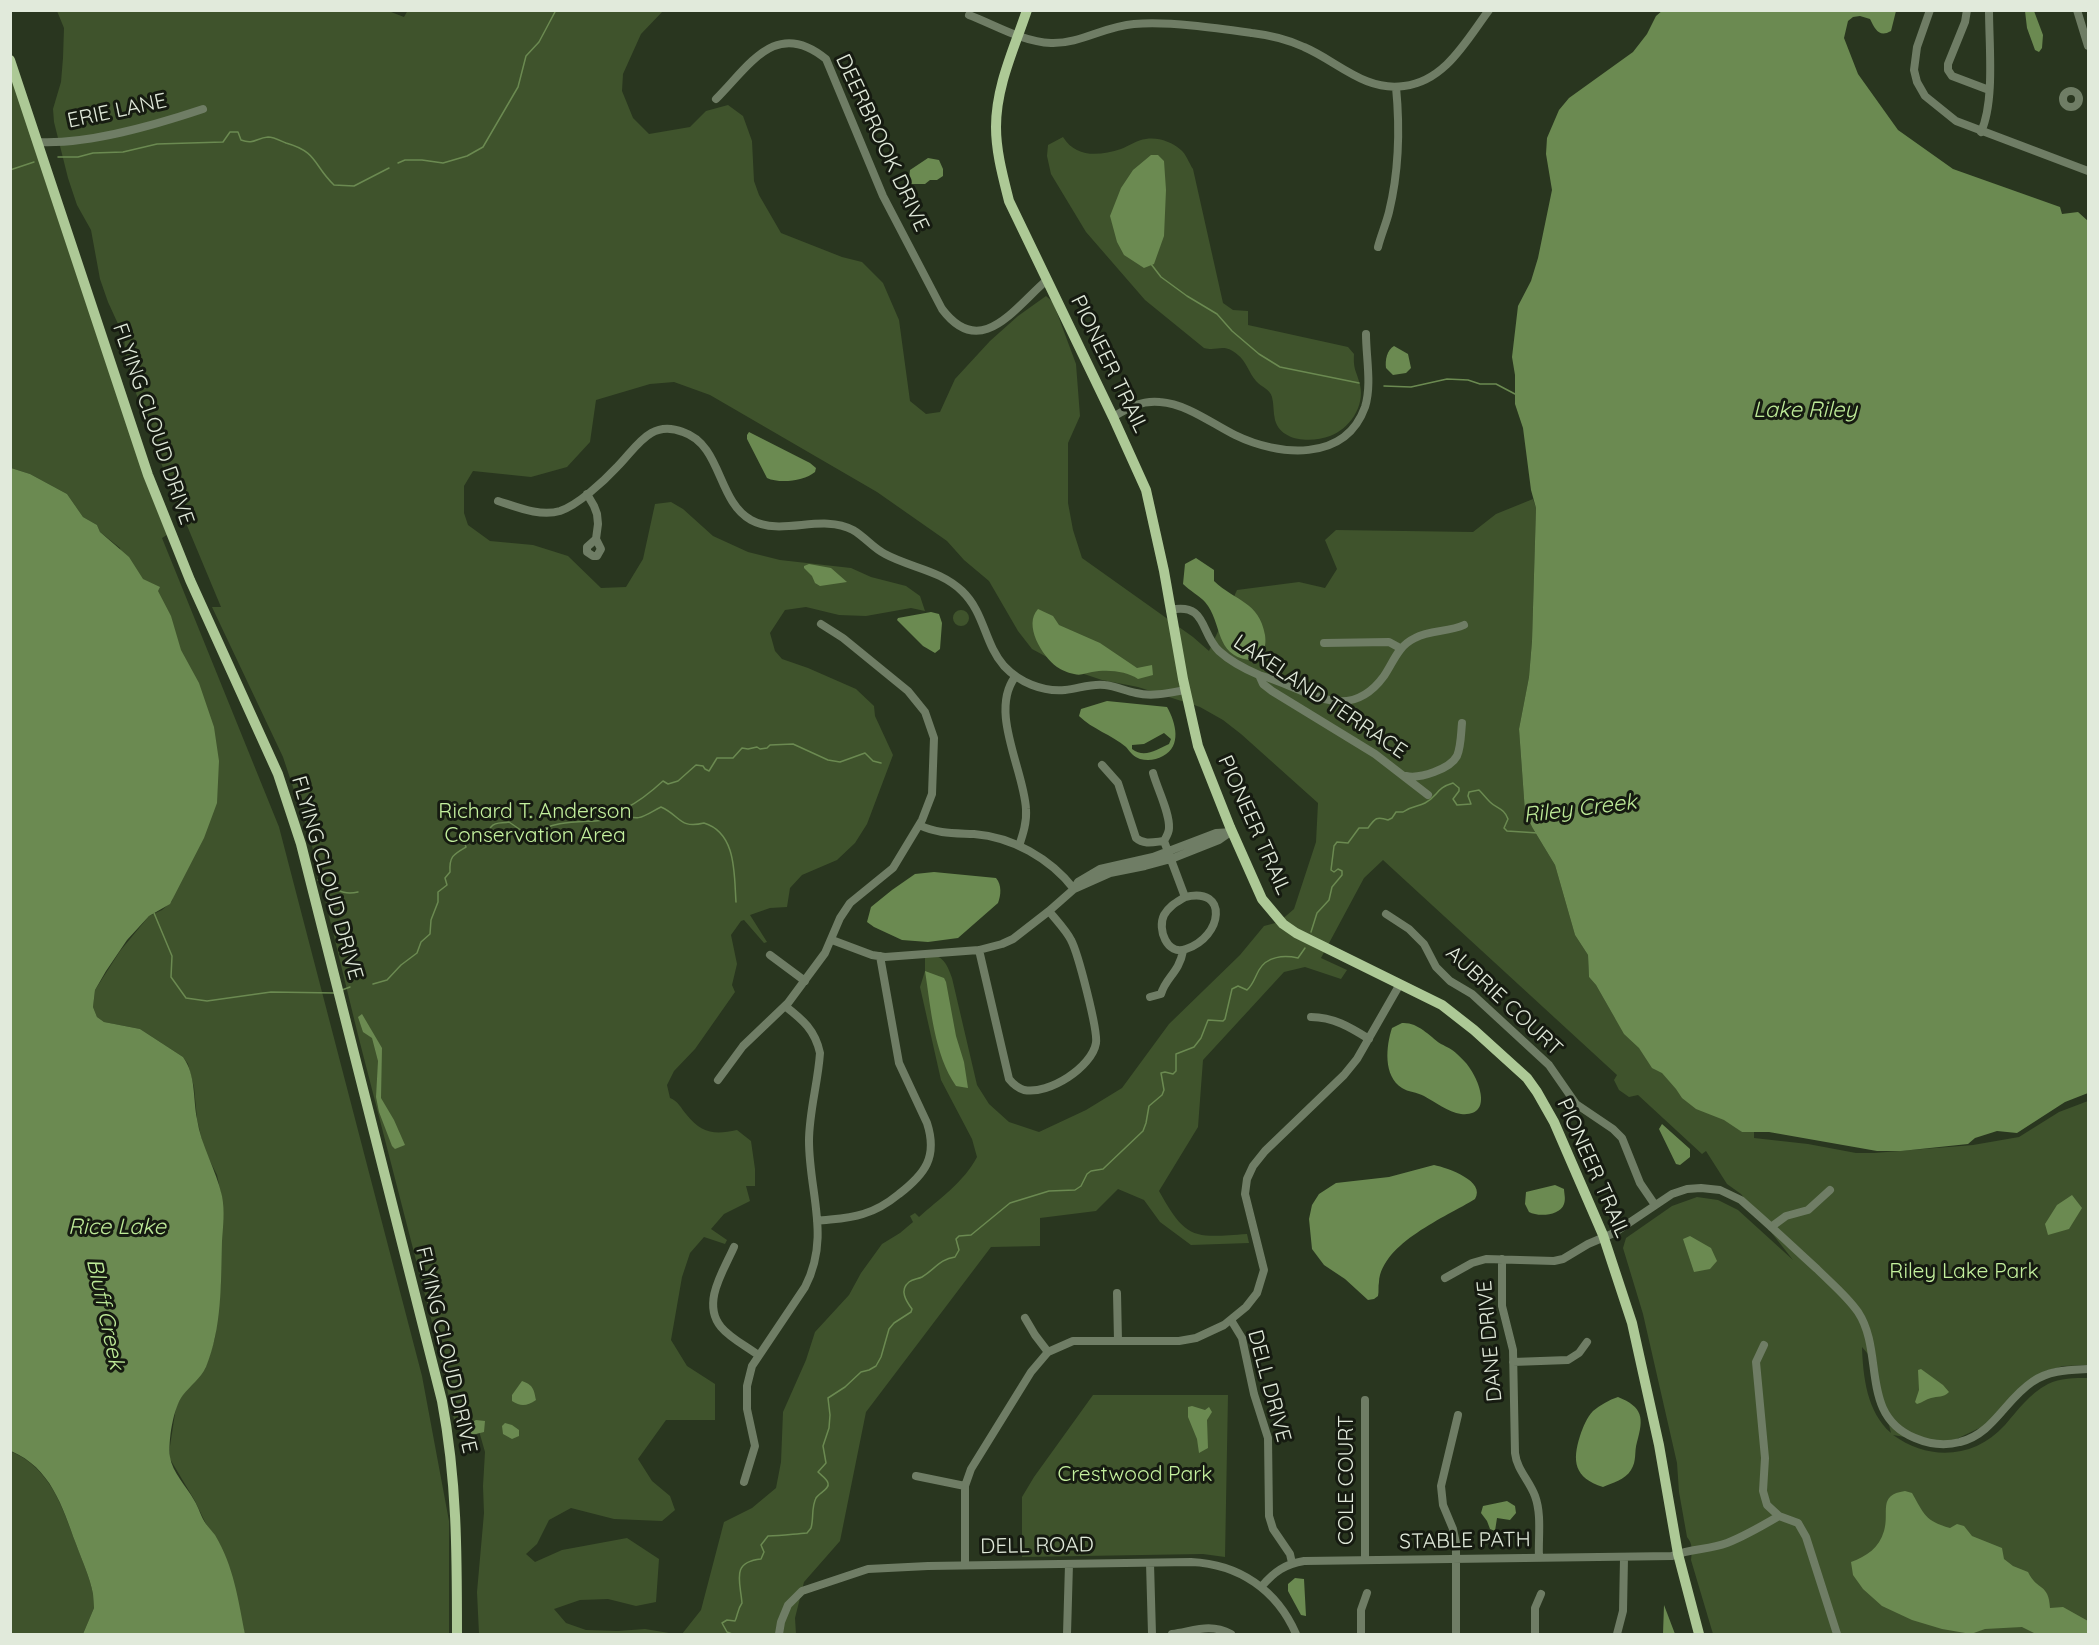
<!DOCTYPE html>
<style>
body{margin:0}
#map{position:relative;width:2099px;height:1645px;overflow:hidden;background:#29361f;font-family:Quicksand,sans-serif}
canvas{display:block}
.frame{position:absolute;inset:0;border:12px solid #e1eadb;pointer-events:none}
</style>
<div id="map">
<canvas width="2099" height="1645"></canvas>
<div class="frame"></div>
</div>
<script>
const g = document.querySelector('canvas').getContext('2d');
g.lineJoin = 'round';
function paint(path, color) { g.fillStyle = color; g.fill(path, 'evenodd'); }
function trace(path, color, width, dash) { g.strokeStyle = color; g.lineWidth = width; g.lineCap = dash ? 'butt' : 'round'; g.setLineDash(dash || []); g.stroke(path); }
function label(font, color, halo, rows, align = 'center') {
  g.font = font + ' Quicksand,sans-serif'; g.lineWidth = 6; g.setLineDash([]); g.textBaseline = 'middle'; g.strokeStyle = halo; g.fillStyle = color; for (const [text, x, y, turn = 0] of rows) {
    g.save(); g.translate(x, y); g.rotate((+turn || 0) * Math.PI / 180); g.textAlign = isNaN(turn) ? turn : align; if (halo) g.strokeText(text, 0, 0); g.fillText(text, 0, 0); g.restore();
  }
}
paint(new Path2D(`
 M386,10l18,7 4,-7 255,1 -22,23 -18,40 -1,17 11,27 16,16 41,-7 16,-16 22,-6 15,11 9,25 2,40 5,14 22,38 61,24 20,5 21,21 16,37 11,81 16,13 14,-2 15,-33 35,-38 28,-25 28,-20 7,6 23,62 4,52 -12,27v60l5,27 9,28 111,79 16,14 28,-61 62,-8 26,6 12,-19 -12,-29 11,-10 137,2 23,-18 37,-15 3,9 -4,133 -3,36 -10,52 6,83 7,15 23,38 20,70 13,20 1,22 7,8 19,33 127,114h12v6l54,6 48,9h18l99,-8 46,-8 40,-25 29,-11v264l-25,1 -18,5 -22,13 -31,38 -46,22 -53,-9c36,26 81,24 112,-10 13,-15 24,-31 43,-41 12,-6 27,-6 40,-6v256h-375l-22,-74c1,-9 2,-16 -4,-23l-8,-45 -2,-29 -34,-149 -20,-66 3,-10 46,-32 25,-9 21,3 20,10 55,50 -52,-66 -14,-10 -21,-33 -4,3 -64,-59 -9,2 -10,-7 -5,-10 3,-5 -234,-215 -19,18 -43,80 26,12 -6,9 -36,-12 -21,5 -81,88 -5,67 -39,64c27,49 35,47 88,43l2,9 -58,2 -31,-23 -16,-22 -26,-11 -22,22 -56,7v28l-49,1 -125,165 -26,129 -36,41 -9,36 1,16h-114l19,-24 23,-88 28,-14 24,-20 5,-26 2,-50 23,-52 9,-28 34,-37 12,-22 21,-29 18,-11 13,-11 -3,-6 5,-3 4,4c20,-18 45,-35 58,-60l-5,-18 -31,-59 -21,-93 5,-16v-14c17,-5 22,7 27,21l25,107 12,19 20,18 30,10 47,-22 36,-22 47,-64 71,-69 24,-29 15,-4 15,-13 22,-67 2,-39 -77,-69 -18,-14 -23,-13 -62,-20 -36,-7 -33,-11 -37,-20 -14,-18 -29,-50 -25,-21 -17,-19 -70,-49 -167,-97 -36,-13 -24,2 -54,16 -6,42 -23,25 -36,10 -58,-6 -9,15v27l4,12 22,16 43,4 35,11 33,32 25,-1 17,-28 12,-55 16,-2 12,7 30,27 35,16 32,8 71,8 20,9 35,9 14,10 5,15 -14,-3 -45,8 -27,-1 -33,-8 -21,3 -15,23 5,18 7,8 26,9 48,21 18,17 1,10 18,39 -26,69 -12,19 -18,17 -35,15 -12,13 -3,19 -17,1 -20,7 17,27 -3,1 -20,-23 -3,1 -10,14 6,29 -5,21 3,7 -40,57 -21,22 -7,14 3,13c8,3 11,10 16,16 16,20 29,21 51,16l14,11 4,28v17h-9l4,15 -26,13 -13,15 16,11 -2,4 -21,-7 -14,16 -8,24 -11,63 16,26 28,18v36h-49l-28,39 14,22 18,15 5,14 -13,11 -48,-2 -43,-11 -22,12 -12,24 -11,10 9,8 27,-12 65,-12 32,21 -3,43 -20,4 -28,-7 -28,1 -26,9 12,14 20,7 32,1 27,-2 30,5h-196l-2,-42 7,-79 -1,-27 2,-34 -8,-28h-22l-20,-90 -77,-299 -48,-197 -27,-81 -71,-150h9l-58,-139 -27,-75 -10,-35 -2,-21 -16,-35 -8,-23 -9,-49 -14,-25 -9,-27 -14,-56 -1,-13 8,-27 2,-24 1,-30 -7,-17zM1862,1347l11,13 18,73c-24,-21 -28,-56 -29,-86z
 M10,58l160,475 -8,5 117,289 143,549 27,145v113h-204l-31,-99 -8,-11 -11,-23 -25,-42v-13l6,-39 7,-13 22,-25 10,-31 6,-55 1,-84 -5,-24 -13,-26 -7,-30 -3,-32 -6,-23 -5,-7 -43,-28 -36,-7 -7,-5 -4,-10 2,-17 25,-39 29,-35 13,-6 10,-9 1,-5 -53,-348 -20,-16 -3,-7 -14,-8 -16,-23 -37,-20 -19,-6z
 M1063,137c13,21 36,19 58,12 8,-3 16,-9 25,-10 12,-2 26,3 35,11 5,4 8,13 12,19l30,134 10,7 15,1v14l100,22 6,7c-1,17 3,17 6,31 5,22 -11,44 -30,51 -18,7 -49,6 -55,-16 -2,-8 -1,-16 -3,-23 -2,-8 -11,-10 -16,-16 -7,-8 -10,-20 -18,-26 -15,-13 -20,-3 -34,-7l-59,-48 -59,-68 -35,-58 -4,-18 1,-11z
 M953 618a8 8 0 1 1 16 0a8 8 0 1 1-16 0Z
 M1093,1395h135l-3,162 -22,-3 -181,3v-60l12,-20z
 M10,1451c41,17 52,56 66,93 6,17 14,33 17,50l1,14 -11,26h-72z`), '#3f532c');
paint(new Path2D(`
 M1663,10l233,1 -5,20c-12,7 -16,-2 -21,-12l-10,-3 -7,1 -5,4 -4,17 14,36 40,56 55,39 107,38 2,7 16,-2 10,9v872l-23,9 -48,31 -20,-2 -22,7 -7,6 -67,7h-24l-108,-19h-27l-18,-12 -28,-11 -14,-11 -6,-9 -14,-16 -10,-5 -13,-20 -15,-14 -28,-49 -7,-8 -1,-22 -13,-20 -20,-70 -23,-38 -7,-15 -6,-83 10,-52 3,-36 4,-133 -5,-18 -8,-62 -8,-24v-29l-3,-18 6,-51 13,-25 7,-23 14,-68 -6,-36 1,-16 12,-28 10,-12 64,-46 14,-18 9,-18z
 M2025,11h9l9,24 -1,13 -3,4 -4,-2 -8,-22z
 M1151,155h7l6,6 2,29 -2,46 -10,28 -10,4 -20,-13 -7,-13 -7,-26 11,-28 12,-18z
 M928,158l11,2 4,9v7l-6,4h-7l-5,4h-14l-2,-6 1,-8z
 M1394,346l14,8 3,14 -5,5 -13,2 -7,-7c-1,-8 1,-18 8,-22z
 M749,432l61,31 6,5 -1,4c-11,9 -35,12 -48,6l-20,-39v-4z
 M11,468l19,6 37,20 16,23 14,8 3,7 29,25 14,22 17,8 -2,4 13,25 10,34 18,33 15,44 5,34 -2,42 -13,35 -34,66 -21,12 -22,24 -21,31 -11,19 -2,17 4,10 7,5 36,7 43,28c13,18 10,41 14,62 4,27 19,50 25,77 3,15 1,31 0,45 -1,42 0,87 -16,126 -5,11 -16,19 -23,28 -10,13 -15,46 -13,62 2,15 17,30 24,43 5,8 7,17 12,24 3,4 6,7 9,11 19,32 23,64 30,99h-162l11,-26 -1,-14c-3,-17 -11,-33 -17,-50 -14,-38 -25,-76 -65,-93z
 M1196,558l18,12v11c22,21 45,20 51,54 2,16 -3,18 -16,25 -35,-5 -26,-37 -44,-58 -4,-5 -16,-12 -22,-18l2,-20z
 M809,564l22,4 16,14 -27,4 -5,-3 -3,-7 -8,-8v-2z
 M1038,609l15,7 6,9 41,18 37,25 15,-3 1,10 -15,4c-11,-8 -31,-10 -46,-7 -6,1 -11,4 -18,2 -5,-1 -13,-4 -17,-7 -15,-11 -34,-42 -19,-58z
 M931,612l8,2 3,9 -2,26 -5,4 -12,-7 -26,-26 1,-2z
 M1107,701l60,6c9,16 15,39 -4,49 -7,4 -15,5 -23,3 -6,-2 -10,-7 -14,-12 -14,-12 -34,-18 -47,-31l2,-7zM1164,733l7,6 -2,5c-12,5 -24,15 -37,5v-4l12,-1z
 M934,872l62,6c6,7 5,17 2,25l-40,35 -30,4 -26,-2 -28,-13 -7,-5 4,-15 21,-17 23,-16z
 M925,971l19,7 2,4 10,54 8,26 4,26 -12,-2c-22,-32 -25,-77 -31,-115z
 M362,1014l20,34 -1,50 13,22 11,25 -10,4 -3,-3 -13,-34 -3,-15 2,-36 -6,-23 -9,-6 -5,-15z
 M1402,1023c16,-1 26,12 39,21 6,3 11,5 16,10 4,4 9,8 12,13 11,15 24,50 -8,47 -13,-2 -26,-12 -37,-18 -7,-4 -16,-4 -22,-8 -19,-12 -16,-42 -10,-60z
 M1662,1124l28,25v8l-10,8 -4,-1 -17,-35z
 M1434,1165c14,3 52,16 41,34 -29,18 -93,44 -96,83 -1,5 0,9 -1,14l-4,3 -6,1 -23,-21 -21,-14 -12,-16 -3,-30 3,-14 7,-11 17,-11 53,-6z
 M1555,1185l9,4c0,4 2,10 0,15 -4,12 -26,13 -35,8l-4,-8 1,-12z
 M2072,1195l10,13 -13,21 -21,6 -3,-11 12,-19z
 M1690,1236l21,12 6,13 -7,8 -16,3 -11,-33z
 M1921,1369l22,16 6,7c-6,6 -11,4 -18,6 -5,1 -9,5 -14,6l-2,-2 4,-12 -1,-20z
 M522,1381c11,4 12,8 14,19 -9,6 -15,7 -24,1v-6z
 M1618,1397c25,10 26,21 19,45 -3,10 0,19 -6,28 -6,10 -19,13 -28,17 -29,-9 -31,-26 -23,-51 3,-9 7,-19 13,-25 7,-6 16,-11 25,-14z
 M1192,1406l13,4 4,-3 3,5 -5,8 1,28 -9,5 -2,-14 -9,-22v-10z
 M476,1420l9,1 -1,11 -12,3 -3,-6 1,-6z
 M505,1423l7,2 7,5v6l-7,3 -9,-5 -1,-8z
 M1905,1491l7,2c12,21 13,28 38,35l7,-4 7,2 8,10 30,12 2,11 9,7 15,6c9,19 21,11 22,36l13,-1 25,14v13h-52l-14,-7 -37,2 -14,5 -29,-5 -30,-9 -30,-14 -19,-17 -10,-14 -2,-13c16,-6 28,-14 33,-31 6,-19 -7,-36 21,-40z
 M1507,1501l8,5 1,7 -6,7 -13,-2 -2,13 -5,-2 -3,-8 -6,-8 2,-7z
 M1295,1578l9,1 2,37 -5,-1 -13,-24v-7z
 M1664,1605l11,29h-12z`), '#6b8a51');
trace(new Path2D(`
 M58,157h20l15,-4 30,-1 34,-8 66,-2 7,-10h8l3,8c13,5 15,-2 27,-3 6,0 13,4 18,6 32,9 27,22 48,42l20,1 35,-18
 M398,163l7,-3h17l21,3 24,-7 16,-9 35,-60 8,-31 13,-14 17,-32
 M10,170l24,-8
 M1151,264l10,13 26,19 30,18 15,17 27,23 21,13 79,16
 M1384,386l27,1 36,-8 21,1 12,4h16l19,10
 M616,813l4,2 4,-3c13,13 24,1 37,-5 20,9 18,22 43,16 33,10 30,52 32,79
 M318,880c18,4 20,17 40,12
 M154,913l18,43 -1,21 15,21 21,3 64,-9 64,1
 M1311,932l6,-19 12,-13 3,-13 10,-12v-4l-4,-2 -4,3 -3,-2 3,-24 3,-4 11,1 11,-15h9c7,-10 9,-12 20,-8l4,-2 4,-6h7c10,-7 15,-5 22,-9 13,-7 11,-15 28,-20l6,5v3l-6,8 4,6 14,-1 -3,-8 1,-4 10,-2c4,4 7,8 11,12 7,7 14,6 18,17l-4,9 3,3 31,2
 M373,984l14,-4 14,-15 16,-12 4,-11 9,-8 1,-14 7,-18v-10l9,-7 -2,-7 5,-6c-1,-16 4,-18 16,-25l-1,-3c5,-3 13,-3 18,-5 5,-2 5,-8 8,-12 5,-6 12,-3 18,-5l16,11 7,2c21,-14 42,-13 63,-14 12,0 14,-8 22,-12 3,-1 6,0 9,-1 14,-7 25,-16 37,-27l5,3 10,-3 18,-16 7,1 2,3 4,2 8,-13h16l9,-10 6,1 9,-2 3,2 7,-1 3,-3 23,-1 35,16 12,2 25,-9 8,8 8,2
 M342,990l8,-3
 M732,1634l-5,-2 -5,-9 5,-3 8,1c3,-6 2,-11 7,-18 -2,-23 -11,-41 19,-44l3,-7 -3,-7 7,-9c14,0 25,-2 39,-3l4,-5c3,-10 0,-20 5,-30 3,-5 14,-9 12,-15 -1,-4 -7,-8 -10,-11l8,-9 -3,-17 6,-18 1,-13 -2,-17 17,-11 16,-15 8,-2 7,-4 5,-9 8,-28 5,-6 17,-11 1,-3c-6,-8 -13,-19 -3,-27 4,-3 9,-3 13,-5 13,-8 18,-18 33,-20l4,-7 -3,-11 3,-3 12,-1 39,-32 39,-12 26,-1 6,-4 6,-12 4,-3 12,-2 40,-38 3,-8 3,-17 13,-11 2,-5 -3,-17 4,-1 8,2 3,-3v-17l18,-7 7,-9 7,-18 15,1 2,-2 7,-30 6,-3 9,4c6,-5 8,-13 12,-20 8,-14 25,-15 39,-12l7,-10`), '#6b8a51', 1.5);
trace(new Path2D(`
 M1930,10l-13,37 -3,23 3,12 8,14 31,25 132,50
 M1967,10l-2,12 -17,42v6l4,6 37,14
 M2077,10l11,36
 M969,15c26,10 54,27 82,28 29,1 54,-17 83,-19 35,-3 83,4 118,9 17,2 37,7 52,14 33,14 61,45 100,39 41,-5 62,-45 85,-76
 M2063 99a8 8 0 1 1 16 0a8 8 0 1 1-16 0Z
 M716,99c34,-34 60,-81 110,-40l57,137 59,113c39,52 73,-2 105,-29
 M1981,132c14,-31 8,-87 8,-122
 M37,142c51,3 118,-17 166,-33
 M1378,247c3,-12 8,-23 11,-35 10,-41 11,-84 7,-125
 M1113,417c15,-9 28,-17 47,-15 27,2 51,21 75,33 43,21 110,28 130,-28 7,-22 1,-50 1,-73
 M587,494l7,12 3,8 1,10 -2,15 5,10 -4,7h-4l-6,-4v-5l9,-8
 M498,501c19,6 42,16 62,10 18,-6 44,-30 57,-44 20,-20 33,-48 66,-35 39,13 34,69 68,88 31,17 70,-7 102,10 12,7 20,18 32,24 26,14 55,16 77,37 23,22 22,52 42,75 15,16 38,26 61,24 13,-1 26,-7 40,-5 11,1 20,6 31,8 16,4 33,0 49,-3
 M1170,610c37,-8 30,23 49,41 12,11 26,18 40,24l4,9 9,7 103,63 53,41
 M1324,643l65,-1 11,6
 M1259,675c46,12 88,52 125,1 10,-15 14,-30 31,-38 15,-8 34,-6 49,-13
 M1015,677c-26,35 9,93 11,132 1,13 -3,25 -7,37
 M1102,765l16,18 18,55c8,7 18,4 28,3 2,-4 5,-8 5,-13 1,-15 -12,-40 -16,-55
 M1406,776c14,3 44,-7 51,-20 4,-9 4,-23 5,-33
 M919,825c19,9 35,8 55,9 38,3 76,24 100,55
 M1164,841l21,56c44,-11 38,40 1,52 -19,7 -29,-20 -22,-34 5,-9 13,-13 21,-18
 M1074,889l36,-16 35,-7 26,-7 48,-19 10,-7
 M1386,914l23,15 15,15 12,23 14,14 22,13 77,71 27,39 37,25 9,9 18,45 15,22
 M832,940l40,15 13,2 94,-7 23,-6 11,-5 36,-28 25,-22 4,-7 22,-13 53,-12 63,-24 16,-1
 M979,950l30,129c4,5 9,9 15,11 25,5 68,-23 72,-47 2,-13 -18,-90 -25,-103 -5,-10 -15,-20 -22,-29
 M770,955l35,26
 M1150,997l11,-3c5,-17 18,-21 22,-43
 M1311,1017c22,0 39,10 58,22
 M718,1080l25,-34 45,-43 37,-50 15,-35 10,-15 43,-35 29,-48 10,-26 2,-56 -9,-26 -17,-21 -65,-53 -22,-14
 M817,1221c15,-2 31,-2 46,-7 14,-4 25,-11 36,-20 26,-20 39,-37 28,-71l-28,-60 -19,-107
 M1771,1227l15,-11 22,-6 22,-20
 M734,1247c-10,23 -33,56 -13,80 9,11 25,19 37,28
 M1502,1259v47l11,44 2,103c2,17 14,27 20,43 7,19 3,42 4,62
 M1445,1278l27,-15 14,-4 68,2 9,-2 25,-15 26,-11 58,-39 15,-5 14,-1 19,2 21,10 9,8c23,20 45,41 67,61 14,14 30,27 41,43 27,41 1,103 57,126 14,6 30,8 45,4 33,-8 45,-42 72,-60 17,-12 37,-12 56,-13
 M1117,1293l1,48
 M1025,1318l10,17 13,17
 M1231,1320l11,18 12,56 14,44 1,78 4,13 17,25 2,9
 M1764,1345l-8,17 9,96 -2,33 4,14 12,11
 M1513,1362l55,-2 11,-7 8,-11
 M1365,1400v160
 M916,1476l49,10
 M744,1482l11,-36 -8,-37v-23l5,-20 53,-79c26,-50 4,-94 4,-146 0,-29 9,-58 11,-88 -5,-23 -17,-33 -35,-47
 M1150,1563l2,71
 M965,1565v-79l6,-17 60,-97 17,-20 25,-11h106l17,-3 28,-13 22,-18 11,-14 7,-23 -19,-76 2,-15 6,-13 12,-15 79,-76 13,-16 43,-75
 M1262,1586c12,-14 23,-22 42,-25l368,-5c20,-8 36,-6 55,-13 18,-7 35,-17 52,-27l19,7 8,14 31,97
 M779,1634l2,-12 7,-17 14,-14 66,-22 60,-3 263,-4c48,2 86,28 105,72
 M1067,1634l2,-70
 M1172,1634c22,-3 38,-11 59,0
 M1361,1634v-24l6,-17
 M1456,1634v-91l-3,-14 -10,-24 -2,-19 17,-71
 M1535,1634v-26l6,-14
 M1617,1634l6,-23 1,-53`), '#6f7d65', 8);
trace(new Path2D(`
 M1027,10c-13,39 -31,76 -31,117 0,25 7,50 13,74l104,216 33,73 18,81 19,108 15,67 32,81 32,72 21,25 13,9 146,72 32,25 53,48 10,14 17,30 49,113 29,88 27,122 19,109 21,80
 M10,60l138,415 42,105 88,194 23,70 141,557c15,79 15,154 15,233`), '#adc996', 10);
label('21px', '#e1eadb', '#161b11', [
 ["ERIE LANE",117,111,-12],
 ["DEERBROOK DRIVE",882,143,65],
 ["PIONEER TRAIL",1109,364,64],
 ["FLYING CLOUD DRIVE",153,424,71],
 ["LAKELAND TERRACE",1320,697,34],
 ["PIONEER TRAIL",1254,825,66],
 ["FLYING CLOUD DRIVE",327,878,74],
 ["AUBRIE COURT",1504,1001,43],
 ["PIONEER TRAIL",1593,1168,66],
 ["DANE DRIVE",1490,1341,-95],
 ["FLYING CLOUD DRIVE",446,1350,77],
 ["DELL DRIVE",1269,1386,75],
 ["COLE COURT",1347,1480,-90],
 ["STABLE PATH",1465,1541,-1],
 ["DELL ROAD",1037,1546,-1]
]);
label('21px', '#c4f19e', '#161b11', [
 ["Richard T. Anderson",535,812],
 ["Conservation Area",535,836],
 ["Riley Lake Park",1964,1272],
 ["Crestwood Park",1135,1475]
]);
label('italic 22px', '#beeb98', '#161b11', [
 ["Lake Riley",1805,410],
 ["Riley Creek",1580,809,-7],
 ["Rice Lake",117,1227],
 ["Bluff Creek",105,1314,78]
]);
</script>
